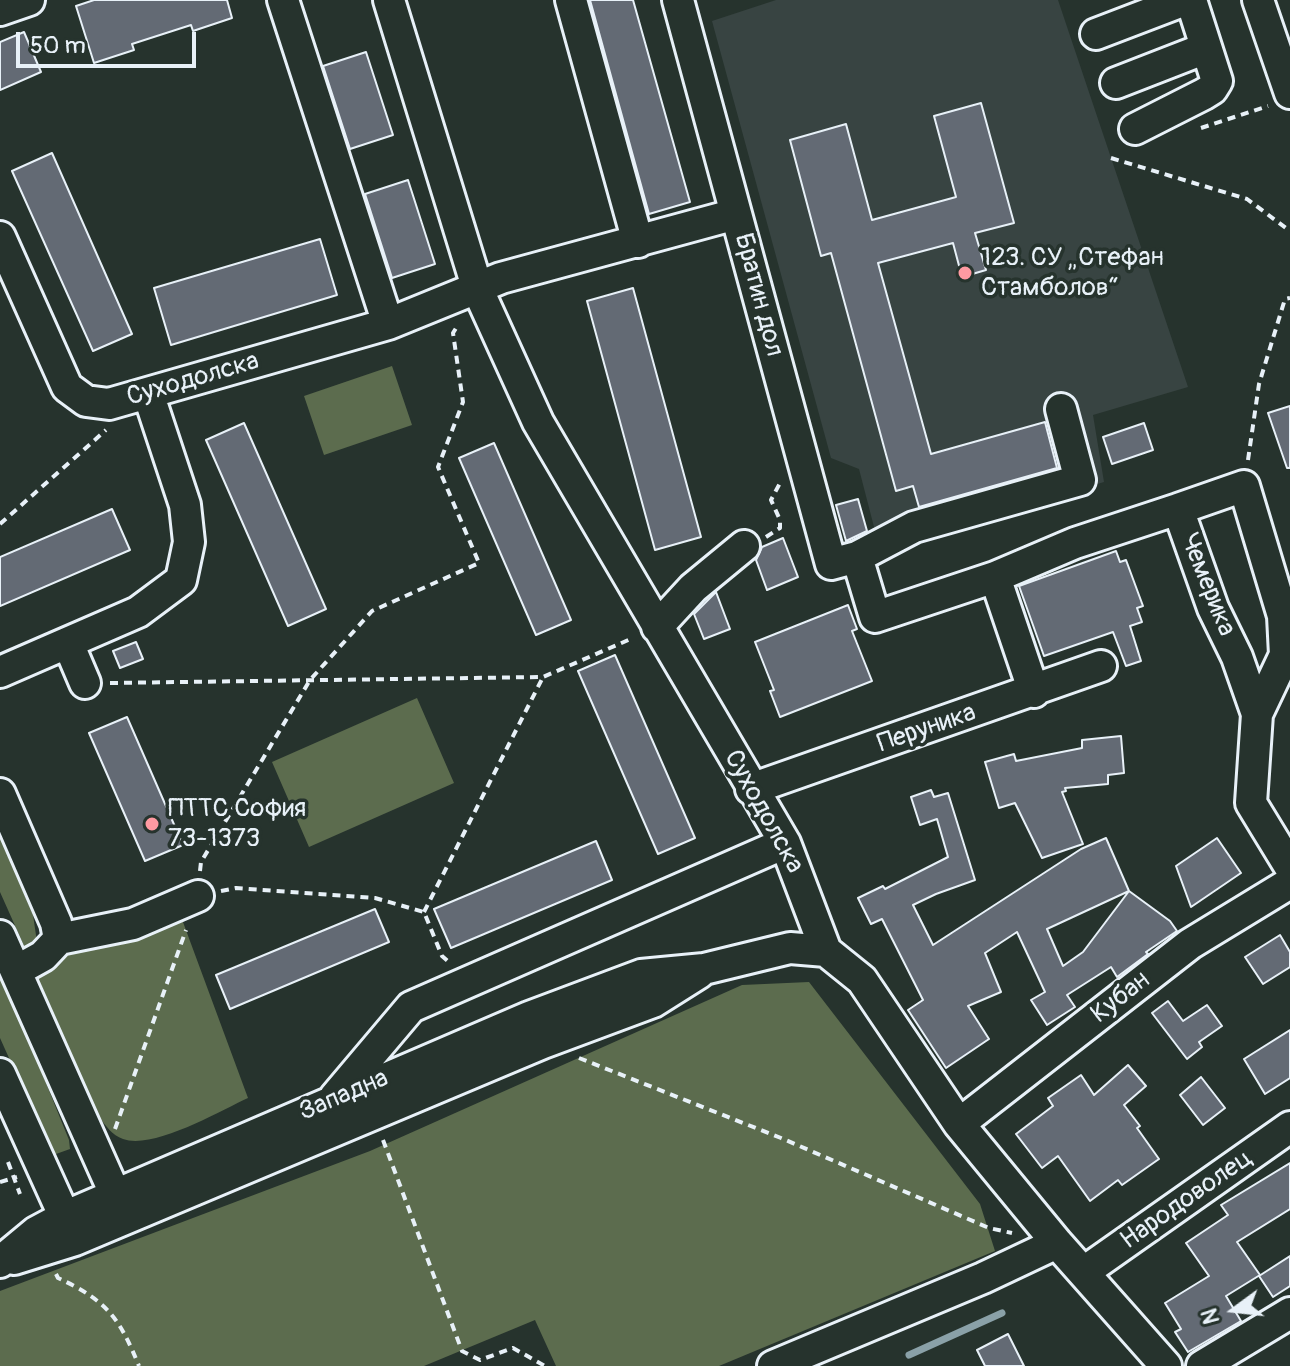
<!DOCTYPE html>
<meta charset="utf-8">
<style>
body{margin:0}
#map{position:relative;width:1290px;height:1366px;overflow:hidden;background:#26332d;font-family:Pangolin,sans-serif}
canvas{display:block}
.north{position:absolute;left:1194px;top:1270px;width:80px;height:80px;-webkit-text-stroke:6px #26332d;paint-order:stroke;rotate:255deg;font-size:22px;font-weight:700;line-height:32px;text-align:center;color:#e8f1f8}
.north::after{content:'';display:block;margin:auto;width:28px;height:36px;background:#e8f1f8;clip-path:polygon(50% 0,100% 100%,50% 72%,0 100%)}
.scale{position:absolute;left:16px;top:32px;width:180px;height:36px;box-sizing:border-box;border:4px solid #e8f1f8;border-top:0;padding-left:10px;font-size:24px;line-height:28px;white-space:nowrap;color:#e8f1f8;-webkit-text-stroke:6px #26332d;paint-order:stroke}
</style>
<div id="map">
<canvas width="1290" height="1366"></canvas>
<div class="north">N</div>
<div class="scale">50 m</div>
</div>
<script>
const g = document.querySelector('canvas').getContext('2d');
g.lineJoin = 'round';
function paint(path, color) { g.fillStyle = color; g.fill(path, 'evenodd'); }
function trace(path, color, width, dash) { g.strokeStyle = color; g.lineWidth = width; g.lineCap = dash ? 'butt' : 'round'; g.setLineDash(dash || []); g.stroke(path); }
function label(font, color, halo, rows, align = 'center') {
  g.font = font + ' Pangolin,sans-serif'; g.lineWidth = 7; g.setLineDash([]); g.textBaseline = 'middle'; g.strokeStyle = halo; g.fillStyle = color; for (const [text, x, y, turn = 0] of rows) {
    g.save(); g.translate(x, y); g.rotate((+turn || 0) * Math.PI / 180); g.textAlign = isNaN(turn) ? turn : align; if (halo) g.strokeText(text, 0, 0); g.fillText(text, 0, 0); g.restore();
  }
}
paint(new Path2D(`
 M776,0h282l130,387 -95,28 11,67 -224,68 -21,-81 -28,-11 -119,-437z`), '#384442');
paint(new Path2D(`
 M392,366l20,59 -88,30 -20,-59z
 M417,698l37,85 -145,64 -37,-85z
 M0,836l33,79 4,27 -12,6 -25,-56z
 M180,914l68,184c-28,13 -95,52 -125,41 -11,-4 -17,-13 -24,-22l-63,-143 30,-25z
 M0,969l69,171 1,9 -14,5 -8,-9 -48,-107z
 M809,982l171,222 15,47 -276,115h-163l-21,-46 -111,46h-424v-75l370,-140 372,-166z`), '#5c6c4e');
trace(new Path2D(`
 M909,1355l93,-42`), '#8aa1a8', 7);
const building = new Path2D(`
 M94,0h133l5,18 -39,13 -2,-6 -59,19 2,6 -40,13 -18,-57z
 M590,0h43l57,202 -41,12z
 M24,32l17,40 -41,18v-48z
 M366,52l27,83 -43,14 -27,-83z
 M981,103l33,120 -39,10 11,37 -24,7 -9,-34 -75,20 53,191 114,-32 12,46 -138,39 -6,-21 -17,5 -65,-238 -10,3 -31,-116 56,-16 26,96 84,-23 -22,-81z
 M52,153l80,181 -39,17 -81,-180z
 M408,180l27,84 -43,14 -27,-84z
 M320,239l17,56 -166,50 -17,-57z
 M633,288l68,249 -46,13 -68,-249z
 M1290,406v62h-3l-19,-55z
 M244,423l82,186 -38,17 -82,-186z
 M1144,423l9,27 -41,14 -9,-27z
 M494,443l77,177 -35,15 -77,-177z
 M858,499l9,32 -21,10 -10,-36z
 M112,509l18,41 -130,56v-49z
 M783,538l15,39 -31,13 -11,-30 6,-13z
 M1116,551l4,11 6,-2 17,46 -6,2 5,14 -12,4 11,35 -15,5 -13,-34 -69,24 -25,-70z
 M716,592l14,37 -26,10 -10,-25z
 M848,605l9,24 -5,2 20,50 -92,36 -10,-26 4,-1 -19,-48z
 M136,642l7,17 -23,9 -7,-17z
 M615,655l80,183 -37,16 -80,-183z
 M127,717l56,128 -38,16 -56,-128z
 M1121,736l3,37 -16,2v9l-43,4 1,3 -4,1 21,52 -41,14 -27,-55 -16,5 -14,-46 29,-8 2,7 66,-13v-8z
 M931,790l3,7 14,-4 27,87 -39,14 -23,11 20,40 148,-96 25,-11 23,53 41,30 7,10 -31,21 2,2 -31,23 -6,-10 -44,28 8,12 -28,18 -16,-25 14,-8 -28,-60 -32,21 16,39 -33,14 21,33 -43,29 -38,-58 15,-10 -41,-81 -11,5 -13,-26 25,-12 2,3 63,-32 -11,-38 -17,6 -9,-28zM1129,891l-46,61 -20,14 -16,-37z
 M1217,838l24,35 -50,34 -15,-41z
 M596,841l16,39 -161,68 -17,-39z
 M375,909l14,33 -159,67 -14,-34z
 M1280,935l10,17v15l-27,17 -18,-27z
 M1168,1001l15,20 24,-16 15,21 -23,16 3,5 -15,12 -35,-46z
 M1290,1030v48l-25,16 -21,-35z
 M1128,1065l18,21 -22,19 16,21 -3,2 22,31 -37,26 -4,-5 -28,21 -32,-45 -16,12 -26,-34 37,-28 -5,-8 33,-23 13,20z
 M1201,1077l24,31 -22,17 -23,-30z
 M1290,1163v46l-53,33 23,33 -34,21 15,25 -53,31 -13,-20 6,-3 -16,-26 44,-27 -23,-33 42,-28 -7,-10z
 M1290,1256v30l-17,11 -14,-21z
 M1008,1334l16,32h-39l-8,-16z`);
paint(building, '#636a74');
trace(building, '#e8f1f8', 2);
const minor = new Path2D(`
 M283,0l105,324
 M389,0l89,290 60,132 247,421 41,108 36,29 97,144 98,119 109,123
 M571,0l67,242
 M678,0l153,564 26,-7 57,-30 166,-47 -19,-71
 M1258,0l32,93
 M0,10l29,-10
 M1096,34l89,-34
 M1116,83l90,-35
 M1135,129l69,-35 8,-5 5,-8 -26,-81
 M0,237l67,150 19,14 23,3 279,-80 113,-46 235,-64
 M1178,509l66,-23 39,130 7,-2
 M857,557l18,60 120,-40
 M657,627l36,-39 51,-42
 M68,643l17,40
 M0,672l138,-60 43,-32 8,-38 -4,-37 -37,-112
 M1034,692l-39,-115 80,-34 103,-34 35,99 24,49 20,57 -6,89 39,64
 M1257,714l28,-59 -2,-39
 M751,789l350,-123
 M0,794l56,129 3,16 -16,17 -27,15
 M0,936l124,278
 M59,939l74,-15 65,-28
 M0,1074l72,159
 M335,1097l76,-90 374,-164
 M959,1124l231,-180 100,-61
 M14,1259l61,-19 468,-197 110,-41 46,-29
 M0,1262l36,-30 28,-15 465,-200 112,-42 63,-6 86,-21 36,3
 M1084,1272l206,-145
 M773,1366l210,-88 74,-35
 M1202,1366l88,-53`);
trace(minor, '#e8f1f8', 36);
trace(new Path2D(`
 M1201,128l67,-22
 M1111,158l136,41 43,32
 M1248,460l11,-76 26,-85 5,-1
 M0,524l106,-94
 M766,537l14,-9v-8l-9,-20 9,-17
 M110,683l433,-6 90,-39
 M200,871l1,-9 109,-182 62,-69 107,-48 -41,-96 25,-65 -10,-69 5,-8
 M221,891l15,-3 139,10 49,14 18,44 8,7
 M424,912l119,-235
 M579,1058l202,80 208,90 23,5
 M115,1129l71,-199
 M383,1140l79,211 18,9 33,-12 32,18
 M8,1162l12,32
 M0,1182l17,-5
 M56,1274l2,4c49,23 61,39 81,88`), '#e8f1f8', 4, [8, 6]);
trace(minor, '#26332d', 30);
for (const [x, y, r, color] of [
 [965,273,8,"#ff9aa2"],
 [152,824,8,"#ff9aa2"]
]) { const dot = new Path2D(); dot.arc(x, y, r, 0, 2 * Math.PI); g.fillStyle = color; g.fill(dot); trace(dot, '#26332d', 3); }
label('26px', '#e8f1f8', '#26332d', [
 ["123. СУ „Стефан",981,258],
 ["Стамболов“",981,288],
 ["ПТТС София",168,809],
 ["73-1373",168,839]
], 'left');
label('26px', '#e8f1f8', '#26332d', [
 ["Братин дол",758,295,75],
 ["Суходолска",193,380,-16],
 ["Чемерика",1207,585,68],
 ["Перуника",927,729,-19],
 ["Суходолска",763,812,61],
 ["Кубан",1121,998,-38],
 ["Западна",344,1096,-23],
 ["Народоволец",1187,1200,-35]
]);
</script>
